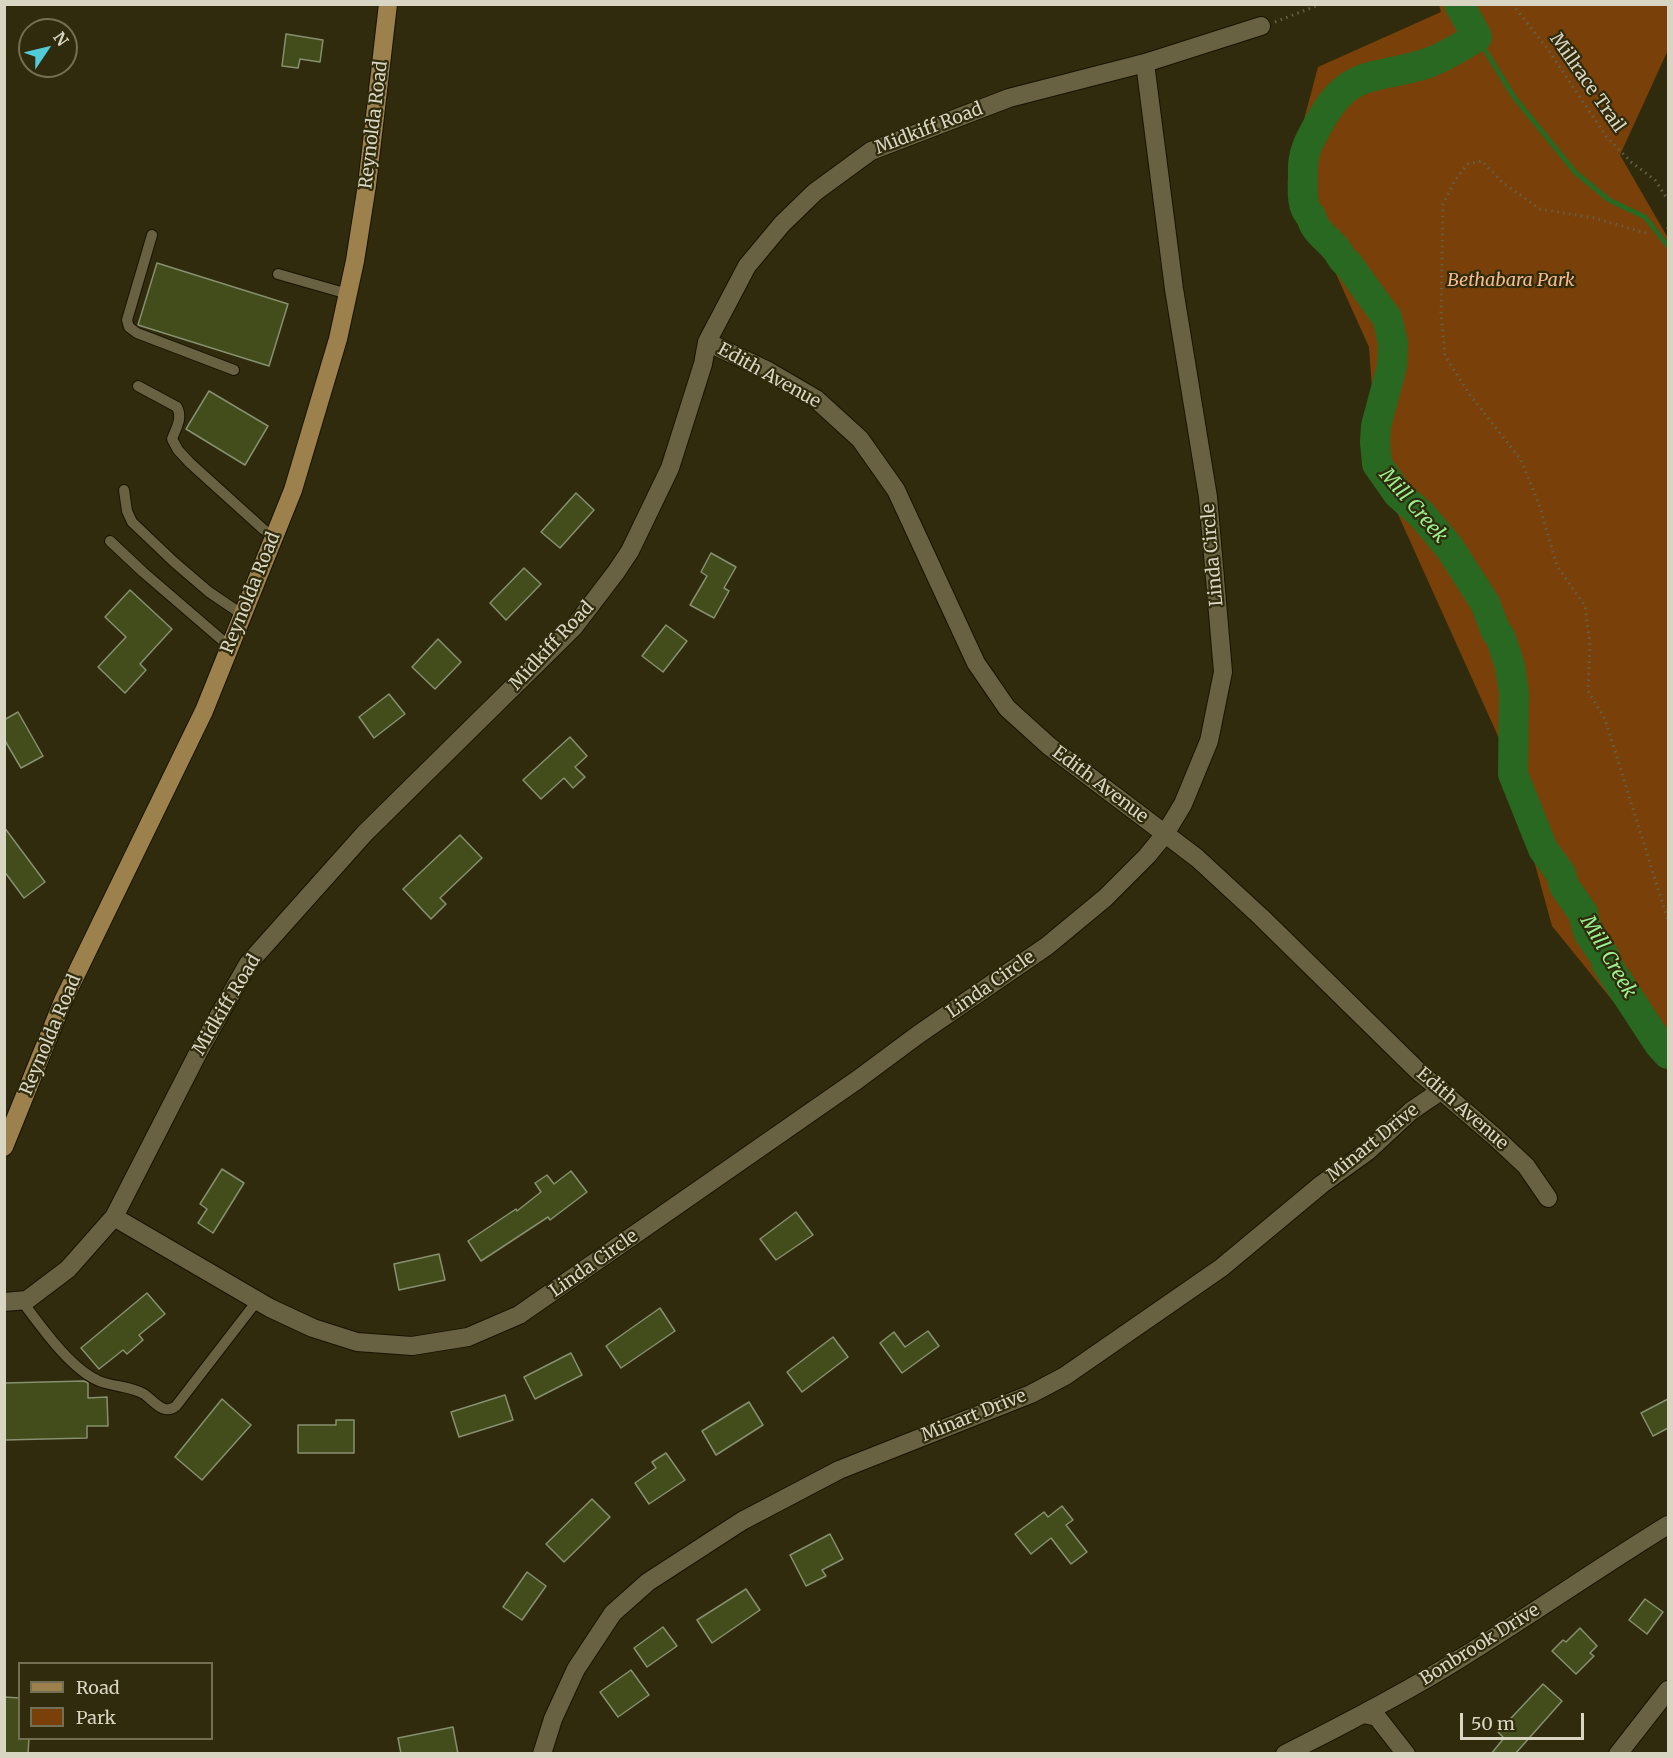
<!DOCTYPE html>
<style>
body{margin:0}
#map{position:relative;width:1673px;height:1758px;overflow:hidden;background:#302b0c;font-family:Merriweather,serif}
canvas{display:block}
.frame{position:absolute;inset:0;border:6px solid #d8d5c3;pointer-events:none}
.legend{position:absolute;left:18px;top:1662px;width:195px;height:78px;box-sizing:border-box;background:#302b0c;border:2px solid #736f55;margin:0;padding:8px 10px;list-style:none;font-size:18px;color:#d8d5c3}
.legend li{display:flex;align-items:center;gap:12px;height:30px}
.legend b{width:30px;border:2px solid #736f55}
.north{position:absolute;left:18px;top:18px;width:60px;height:60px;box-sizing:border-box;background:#302b0c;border:2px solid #736f55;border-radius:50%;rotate:55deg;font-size:16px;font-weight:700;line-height:24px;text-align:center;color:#d8d5c3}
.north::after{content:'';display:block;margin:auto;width:21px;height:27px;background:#52cbd8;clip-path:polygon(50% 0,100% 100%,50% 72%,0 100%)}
.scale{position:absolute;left:1460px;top:1713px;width:124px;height:27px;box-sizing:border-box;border:3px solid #d8d5c3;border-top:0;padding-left:8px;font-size:18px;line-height:21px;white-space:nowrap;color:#d8d5c3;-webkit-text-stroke:4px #302b0c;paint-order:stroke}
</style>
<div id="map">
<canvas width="1673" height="1758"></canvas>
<div class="frame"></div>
<ul class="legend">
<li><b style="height:8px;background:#9c814d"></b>Road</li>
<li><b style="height:16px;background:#794109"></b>Park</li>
</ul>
<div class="north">N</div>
<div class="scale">50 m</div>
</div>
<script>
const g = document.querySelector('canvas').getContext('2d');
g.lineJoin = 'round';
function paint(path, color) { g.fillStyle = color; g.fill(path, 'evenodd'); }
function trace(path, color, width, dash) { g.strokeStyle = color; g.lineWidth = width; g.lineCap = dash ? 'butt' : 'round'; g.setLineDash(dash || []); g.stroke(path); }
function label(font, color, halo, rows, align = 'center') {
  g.font = font + ' Merriweather,serif'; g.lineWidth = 4.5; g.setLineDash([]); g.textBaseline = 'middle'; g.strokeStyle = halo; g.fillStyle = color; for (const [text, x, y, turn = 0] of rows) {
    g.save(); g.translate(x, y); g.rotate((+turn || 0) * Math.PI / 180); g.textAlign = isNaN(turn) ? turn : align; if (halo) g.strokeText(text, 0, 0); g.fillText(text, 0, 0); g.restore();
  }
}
paint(new Path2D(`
 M1439,5h229v45l-48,105 48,83v818l-13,-3 -103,-127 -50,-181 -124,-275 -9,-123 -79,-175 28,-105 123,-55z`), '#794109');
trace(new Path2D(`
 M1477,37l37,60 61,75 34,28 36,17 23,29`), '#286821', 5);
trace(new Path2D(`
 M1459,4l18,33c-15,9 -32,20 -49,26 -54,18 -78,3 -110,62 -9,16 -16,29 -15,48 0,13 -3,34 8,43 3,15 16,22 25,33 5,6 5,11 12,15l39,54 6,25 -1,23 -16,60 -1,16 2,22 21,30 23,20 28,33 36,56 11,29 4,4 10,30 4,27 -1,81 30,75 18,25 3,12 19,27 5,19 17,25 1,6 53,81 9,10`), '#286821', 30);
const building = new Path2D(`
 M286,34l37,6 -3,22 -20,-3 -2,9 -16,-2z
 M157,263l131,41 -19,62 -131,-41z
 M209,391l59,35 -23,39 -59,-36z
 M576,493l18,17 -34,38 -19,-16z
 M711,553l25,14 -12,21 5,3 -15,27 -24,-13 17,-29 -6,-4z
 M524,568l17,16 -35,36 -16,-17z
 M130,590l42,39 -32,35 6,6 -21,23 -27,-26 28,-30 -21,-20z
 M666,625l21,16 -24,31 -21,-16z
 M438,639l23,23 -26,27 -23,-22z
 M389,694l16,20 -31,24 -15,-21z
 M18,712l25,44 -22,12 -17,-29v-19z
 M570,737l17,19 -12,11 10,10 -12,11 -9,-10 -23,21 -18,-19z
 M4,827l41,55 -21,16 -20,-27z
 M460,835l22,23 -42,40 6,6 -15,15 -28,-30z
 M222,1169l22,14 -31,50 -15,-10 9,-14 -7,-5z
 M571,1171l16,21 -37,28 -2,-3 -67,44 -13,-20 48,-32 1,2 24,-19 -6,-9 12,-8 7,9z
 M796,1212l17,23 -37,25 -16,-21z
 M439,1254l6,26 -46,10 -5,-26z
 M147,1293l18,21 -26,21 4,5 -16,14 -4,-4 -24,19 -18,-21z
 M660,1308l15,23 -54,37 -15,-22z
 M928,1331l11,15 -37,27 -22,-30 14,-11 11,15z
 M833,1337l15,20 -46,35 -15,-20z
 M571,1353l11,22 -47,24 -11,-22z
 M84,1381l4,2v15l19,-1 1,29h-21v12l-83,2v-57z
 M505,1395l8,25 -54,17 -8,-25z
 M222,1399l29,26 -49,55 -27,-23z
 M1668,1399v29l-15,8 -12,-23z
 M749,1402l14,23 -47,30 -14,-24z
 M336,1420h18v33h-56v-28h38z
 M666,1453l19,27 -36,24 -14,-21 21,-15 -4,-6z
 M592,1499l18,18 -46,45 -18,-18z
 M1062,1506l11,14 -7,5 21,27 -16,12 -20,-26 -20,16 -16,-20 29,-22 4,5z
 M830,1534l13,25 -21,11 4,6 -20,10 -16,-31z
 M527,1572l19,14 -24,34 -19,-13z
 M746,1589l14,21 -48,33 -15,-23z
 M1645,1599l18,13 -16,22 -18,-14z
 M663,1627l14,19 -30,21 -13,-19z
 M1580,1628l17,18 -7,7 4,3 -18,18 -24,-23 11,-11 3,2z
 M631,1670l18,25 -31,22 -18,-25z
 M1543,1684l19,17 -47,53h-24l13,-16 -6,-6z
 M4,1697l16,1v40h9l-1,16h-24z
 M453,1727l5,27h-57l-3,-16z`);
paint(building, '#424d1b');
trace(building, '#869070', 1.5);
const lane = new Path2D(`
 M152,235l-25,85 2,7 8,6 97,37
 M278,274l70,20
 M138,386l39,21c6,11 -1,21 -5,32l6,11 12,13 83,75
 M124,490l3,21 5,11 42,40 35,30 34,23
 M110,541l33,31 86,74
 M21,1300c19,25 49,69 78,81 15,6 31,5 45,13 10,7 20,22 32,12l81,-105`);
const street = new Path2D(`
 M707,342l61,29 48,28 44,40 36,51 80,173 31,45 42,38 148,112 64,59 157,154 77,66 31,29 22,32
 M114,1217l156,91 43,20 44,14 55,4 56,-9 51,-22 338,-235 62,-46 128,-88 58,-48 42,-42 18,-22 18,-30 26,-63 14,-69 -15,-175 -34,-208 -29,-226
 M4,1302l23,-2 41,-31 46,-52 86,-168 48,-85 117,-131 209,-206 42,-55 14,-21 40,-83 33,-104 4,-22 40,-76 35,-42 33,-32 56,-41 138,-53 136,-35 116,-37
 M1364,1714l13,3 29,37
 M542,1754l11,-35 23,-50 37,-56 35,-31 94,-61 97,-51 192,-76 34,-18 156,-108 101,-84 46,-33 43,-40 31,-21
 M1285,1754c60,-30 120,-61 176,-96 70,-43 137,-90 207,-133`);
const secondary = new Path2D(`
 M1618,1754l50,-64`);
const primary = new Path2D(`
 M4,1147l59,-146 141,-290 89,-221 45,-151 17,-78 12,-76 21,-181`);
trace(lane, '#181300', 12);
trace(street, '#181300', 20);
trace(secondary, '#181300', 20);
trace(primary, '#181300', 20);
trace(new Path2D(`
 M1512,4l35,44 59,88 25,26 24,18 13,20
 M1275,22l46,-18
 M1667,229l1,-1
 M1646,233l-52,-15 -54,-9 -37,-26 -21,-22 -14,3 -13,16 -12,24 -2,110 4,42 25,39 51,65 19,47 17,59 28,40 5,40 -2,45 17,28 63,202`), '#666146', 3, [1.5, 4.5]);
trace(lane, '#686243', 10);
trace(street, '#686243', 18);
trace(secondary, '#686243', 18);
trace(primary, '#9c814d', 18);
label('18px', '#d8d5c3', '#302b0c', [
 ["Millrace Trail",1587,83,55],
 ["Reynolda Road",374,125,-83],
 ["Midkiff Road",929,129,-21],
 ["Edith Avenue",769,376,29],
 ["Linda Circle",1213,555,-95],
 ["Reynolda Road",251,593,-68],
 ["Midkiff Road",552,646,-47],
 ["Edith Avenue",1100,785,37],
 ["Linda Circle",991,985,-35],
 ["Midkiff Road",227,1005,-59],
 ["Reynolda Road",51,1035,-67],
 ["Edith Avenue",1462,1109,41],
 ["Minart Drive",1373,1143,-39],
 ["Linda Circle",594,1264,-35],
 ["Minart Drive",974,1416,-22],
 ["Bonbrook Drive",1480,1645,-32]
]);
label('italic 18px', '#f7ba8d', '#302b0c', [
 ["Bethabara Park",1511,281]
]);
label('italic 20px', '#9af08f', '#302b0c', [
 ["Mill Creek",1413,506,49],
 ["Mill Creek",1608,957,60]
]);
</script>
